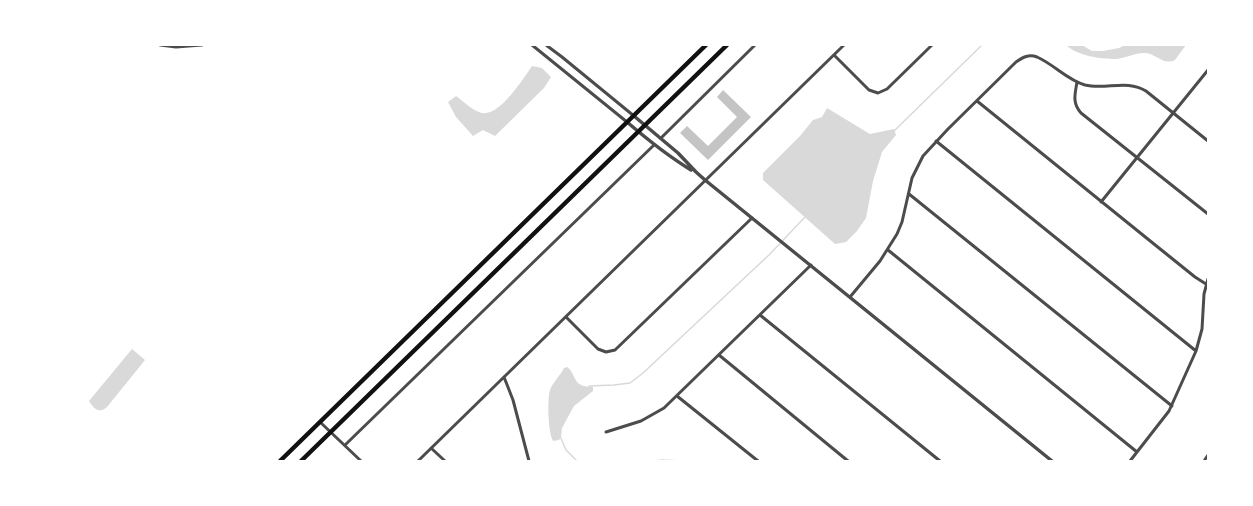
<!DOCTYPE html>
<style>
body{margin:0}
#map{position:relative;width:1253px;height:506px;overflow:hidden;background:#fff;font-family:"Sofia Sans Condensed",sans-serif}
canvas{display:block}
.frame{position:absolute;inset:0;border:46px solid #fff;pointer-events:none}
</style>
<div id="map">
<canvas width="1253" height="506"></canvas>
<div class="frame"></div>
</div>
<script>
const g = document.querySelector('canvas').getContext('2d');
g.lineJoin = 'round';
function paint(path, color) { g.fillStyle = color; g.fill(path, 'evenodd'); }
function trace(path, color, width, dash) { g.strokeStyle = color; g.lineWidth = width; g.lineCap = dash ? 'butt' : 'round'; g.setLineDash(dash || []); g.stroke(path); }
paint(new Path2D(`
 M1066,45h16l10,6h11l16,-3 6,-3h61l-11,15c-12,6 -19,-7 -31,-7 -9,0 -19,5 -28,6 -16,0 -38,-3 -50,-14z
 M532,66l10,2 9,9 -7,11 -49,48 -12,-6 -10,6 -17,-19 -8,-15 8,-6c7,5 15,13 23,16 18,9 44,-33 53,-46z
 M827,108l43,26 24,-5 2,6 -14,17 -9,29 -7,37 -9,13 -11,11 -11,2 -72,-64v-7l37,-37 13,-16 9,-3z
 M132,349l13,11 -38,47c-8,7 -13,2 -18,-6z
 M567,367c7,4 6,14 14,18 4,2 8,1 12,2v4l-19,15 -12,22 -1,9 -2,3 -6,1c-5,-8 -6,-42 -3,-51 3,-8 10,-14 14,-22z`), '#d9d9d9');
trace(new Path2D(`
 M894,131l88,-86
 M589,386l25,-1 16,-2 13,-10 127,-119 35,-37
 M560,436l6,14 11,11
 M653,461l9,-1 21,1`), '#d9d9d9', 1.5);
paint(new Path2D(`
 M723,90l28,27 -43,43 -28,-27 7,-7 21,20 29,-29 -20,-20z`), '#c4c4c4');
trace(new Path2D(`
 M160,45l16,2 26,-2
 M532,45l95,77
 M546,45l16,12 72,59
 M834,55l35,35 9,3 9,-4 45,-44
 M1077,82c-2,12 -5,21 4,31l127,101
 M977,101l172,139 46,37 11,7
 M661,138l94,-93
 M936,141l260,210
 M909,194l263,212
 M1101,202l107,-132
 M888,250l249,202
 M850,297l30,-36 17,-27 5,-12 10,-44 11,-22 25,-27 68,-67c7,-5 13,-8 21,-5 18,8 30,23 48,28 21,5 42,-6 61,6l62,50
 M760,315l180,146
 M566,317l32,32 8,3 9,-2 137,-132
 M719,355l129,106
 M504,377l9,23 16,61
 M677,396l81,65
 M320,422l41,39
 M606,432l35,-11 23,-13 147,-143
 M345,445l309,-300
 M431,448l14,13
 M418,461l426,-416
 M1130,461l39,-50 27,-60 6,-22 2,-35 4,-15
 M1204,461l4,-6`), '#4c4c4c', 3);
trace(new Path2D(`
 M634,116l44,37 18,19 9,8 347,281
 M627,122c21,18 41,34 64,48`), '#4c4c4c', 3.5);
trace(new Path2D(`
 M280,461l426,-416
 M301,461l426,-416`), '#111', 4.5);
</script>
